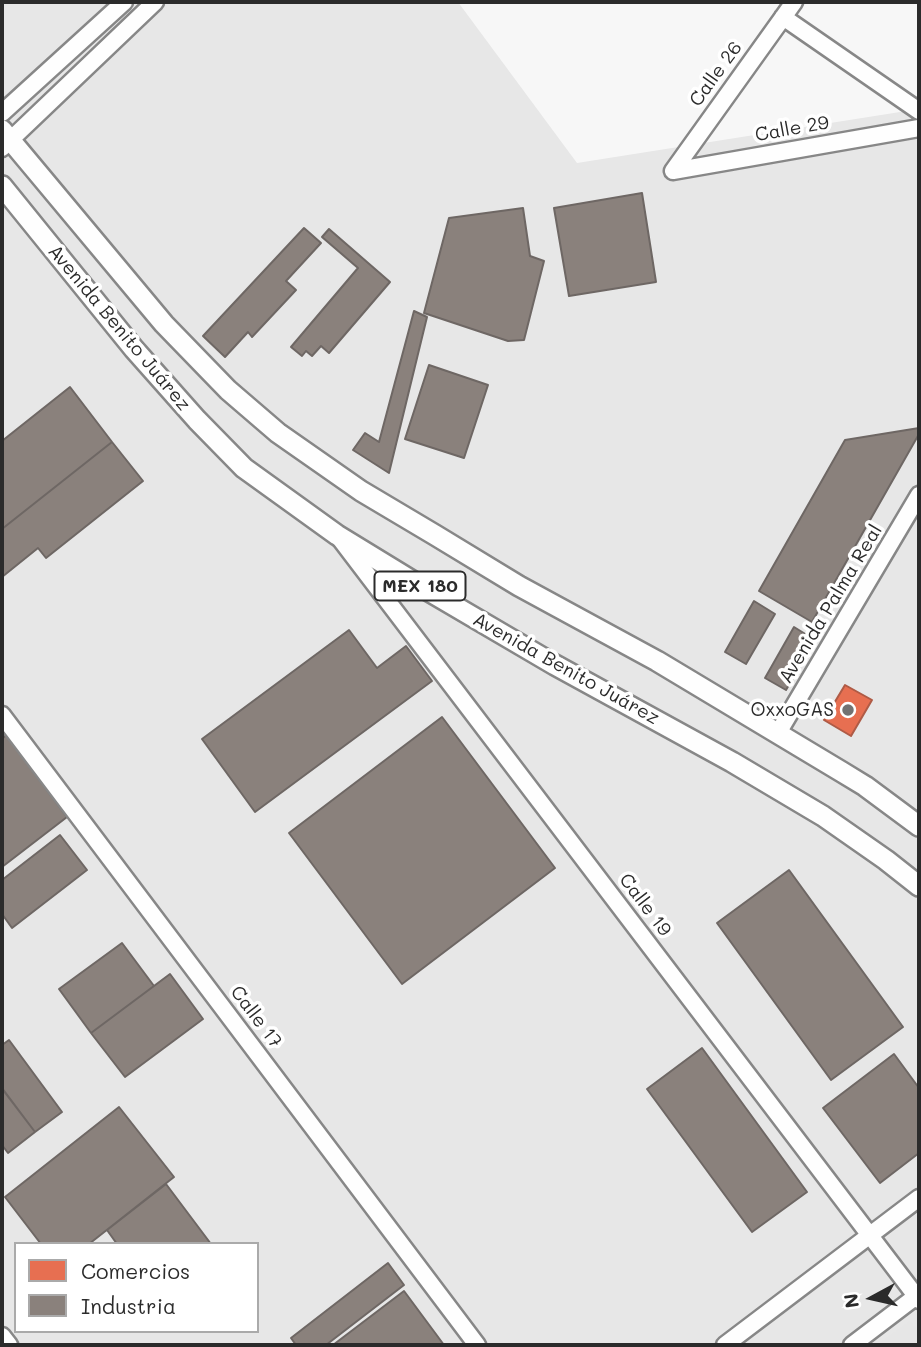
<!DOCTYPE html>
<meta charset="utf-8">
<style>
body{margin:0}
#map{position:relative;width:921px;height:1347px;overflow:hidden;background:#f7f7f7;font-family:Mali,sans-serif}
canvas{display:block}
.frame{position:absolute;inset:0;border:4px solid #2b2b2b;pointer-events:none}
.legend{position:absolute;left:14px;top:1242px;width:245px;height:91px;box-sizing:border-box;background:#fff;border:2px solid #aaa;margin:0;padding:9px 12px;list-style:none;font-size:21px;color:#2b2b2b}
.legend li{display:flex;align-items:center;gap:14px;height:35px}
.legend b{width:35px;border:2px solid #aaa}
.north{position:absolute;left:837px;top:1263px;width:70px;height:70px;-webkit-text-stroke:5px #fff;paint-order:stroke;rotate:262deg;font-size:19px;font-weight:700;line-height:28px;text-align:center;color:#2b2b2b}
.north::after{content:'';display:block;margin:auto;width:24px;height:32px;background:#2b2b2b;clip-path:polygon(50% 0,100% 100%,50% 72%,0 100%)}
</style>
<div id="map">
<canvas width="921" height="1347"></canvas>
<div class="frame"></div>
<ul class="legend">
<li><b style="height:19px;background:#e76f51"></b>Comercios</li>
<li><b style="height:19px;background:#8a817c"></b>Industria</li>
</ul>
<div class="north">N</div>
</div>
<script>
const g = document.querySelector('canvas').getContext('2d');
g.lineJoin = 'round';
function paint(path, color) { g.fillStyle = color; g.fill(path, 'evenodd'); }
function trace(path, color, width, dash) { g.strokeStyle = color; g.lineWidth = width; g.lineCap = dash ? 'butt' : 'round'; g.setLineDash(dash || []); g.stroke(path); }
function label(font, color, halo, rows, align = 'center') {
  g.font = font + ' Mali,sans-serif'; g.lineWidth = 7; g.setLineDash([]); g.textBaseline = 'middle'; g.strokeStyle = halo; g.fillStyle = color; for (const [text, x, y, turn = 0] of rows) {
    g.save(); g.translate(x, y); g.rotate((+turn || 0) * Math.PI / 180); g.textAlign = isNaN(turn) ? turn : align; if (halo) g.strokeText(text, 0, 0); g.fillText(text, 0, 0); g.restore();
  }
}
paint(new Path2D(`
 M2,2h456l119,161 342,-54v1236h-917zM16,1244h241v87h-241z`), '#e7e7e7');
paint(new Path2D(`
 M910,1321l9,12v12h-42z`), '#e6e6e6');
const shops = new Path2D(`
 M845,685l27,15 -21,36 -27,-16z`);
paint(shops, '#e76f51');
trace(shops, '#af5b46', 2);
const industry = new Path2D(`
 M642,193l14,89 -87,14 -15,-88z
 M523,208l7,48 14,5 -20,79 -16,1 -84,-28 25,-95z
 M304,228l17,15 -35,38 10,9 -44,47 -4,-5 -23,25 -22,-21z
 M329,229l61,53 -61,71 -8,-7 -9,10 -6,-5 -4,5 -11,-9 67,-79 -36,-31z
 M414,311l13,6 -38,156 -36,-23 12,-17 14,9z
 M429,365l59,20 -24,73 -59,-19z
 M70,387l42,55 -110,87v-88z
 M919,428v6l-107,188 -53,-31 86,-151z
 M112,442l31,39 -97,77 -8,-10 -36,29v-48z
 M754,601l21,13 -29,50 -21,-12z
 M794,627l21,13 -29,50 -21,-12z
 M349,630l28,38 29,-22 26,35 -177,131 -53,-73z
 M442,717l113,151 -153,116 -113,-151z
 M6,735l61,82 -65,50v-128z
 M60,835l27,35 -75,58 -10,-14v-34z
 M789,870l114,157 -72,53 -114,-157z
 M122,943l32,43 -63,47 -32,-44z
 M170,974l33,45 -78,58 -34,-44z
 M9,1040l53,72 -27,20 -33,-44v-43z
 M702,1048l105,144 -55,40 -105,-143z
 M894,1054l25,34v65l-39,30 -57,-75z
 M3,1090l32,42 -27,21 -6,-8z
 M119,1107l55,70 -85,67h-48l-36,-47z
 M166,1184l45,60h-94l-10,-14z
 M388,1263l16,22 -78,60h-30l-5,-7z
 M404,1291l40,54h-111z`);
paint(industry, '#8a817c');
trace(industry, '#6e6764', 2);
const minor = new Path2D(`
 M783,17l136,94
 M2,113l122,-111
 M2,148l153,-146
 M673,171l246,-43
 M673,171l121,-169
 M341,540l578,760
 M2,715l475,630
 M778,733l141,-238
 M2,1336l7,9
 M725,1345l194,-147
 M852,1345l67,-51`);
const major = new Path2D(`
 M2,130l162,194 64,66 50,43 83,58 74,44 84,51 138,75 185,111 23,14 54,40
 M2,186l132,163 63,71 47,48 93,67 85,52 133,78 177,97 91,54 63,44 33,26`);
trace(minor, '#878787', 21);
trace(major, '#878787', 24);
trace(minor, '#fefefe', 16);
trace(major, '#fefefe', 19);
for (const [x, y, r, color] of [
 [848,710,7,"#727272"]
]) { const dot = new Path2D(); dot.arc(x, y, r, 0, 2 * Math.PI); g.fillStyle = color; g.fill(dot); trace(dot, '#fff', 2.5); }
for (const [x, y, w] of [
 [420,586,91]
]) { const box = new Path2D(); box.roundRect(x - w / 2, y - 14.5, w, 29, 5); g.fillStyle = '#fff'; g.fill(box); trace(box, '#2b2b2b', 2); }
label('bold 18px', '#2b2b2b', null, [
 ["MEX 180",420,586]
]);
label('19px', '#2b2b2b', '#fff', [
 ["Calle 26",716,74,-54],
 ["Calle 29",792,129,-10],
 ["Avenida Benito Juárez",119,328,50],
 ["Avenida Palma Real",831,604,-59],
 ["Avenida Benito Juárez",566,669,29],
 ["Calle 19",645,905,53],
 ["Calle 17",256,1017,53]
]);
label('19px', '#2b2b2b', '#fff', [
 ["OxxoGAS",834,710]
], 'right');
</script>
